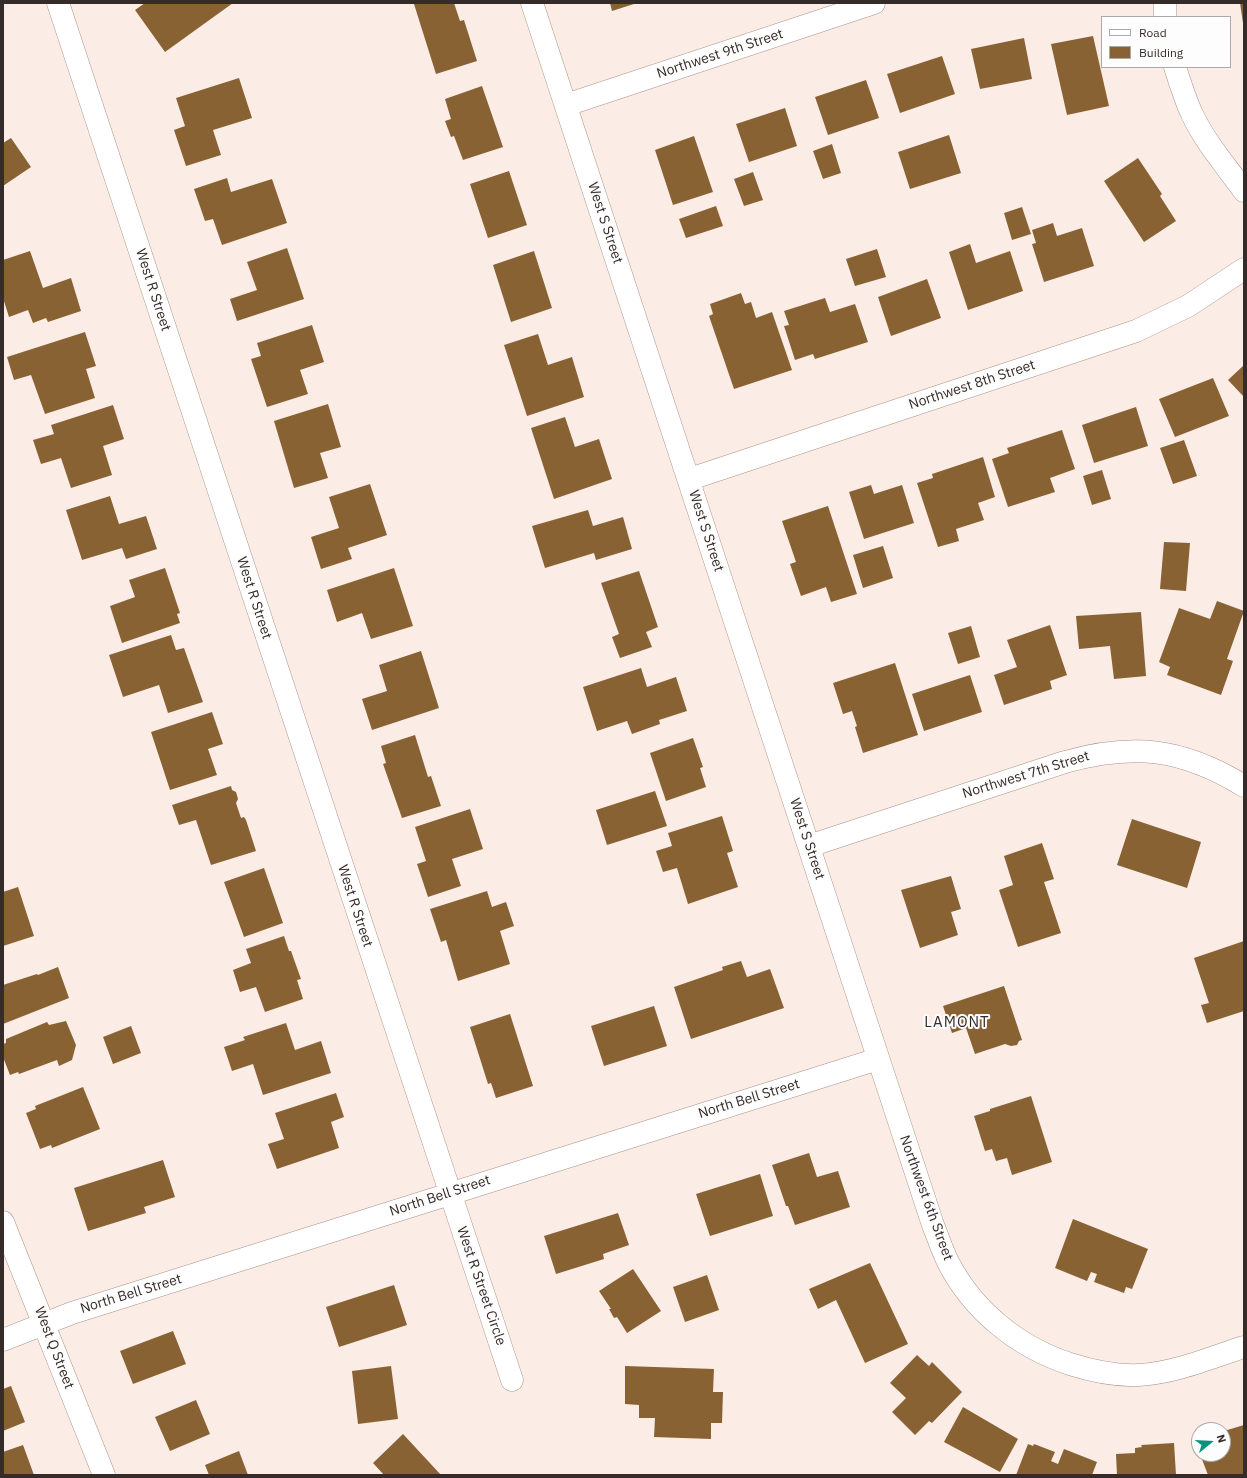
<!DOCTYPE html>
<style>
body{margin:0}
#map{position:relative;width:1247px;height:1478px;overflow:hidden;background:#fcece6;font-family:"IBM Plex Sans",sans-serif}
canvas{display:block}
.frame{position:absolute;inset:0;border:4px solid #352b28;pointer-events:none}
.legend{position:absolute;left:1101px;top:16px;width:130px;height:52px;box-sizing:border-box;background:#fdfdfd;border:1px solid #ada9a8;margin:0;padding:5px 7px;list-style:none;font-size:12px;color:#352b28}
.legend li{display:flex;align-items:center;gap:8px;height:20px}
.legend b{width:20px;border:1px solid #ada9a8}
.north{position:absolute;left:1191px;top:1422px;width:40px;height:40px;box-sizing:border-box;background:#fdfdfd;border:1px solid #ada9a8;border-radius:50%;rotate:72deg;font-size:11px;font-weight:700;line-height:16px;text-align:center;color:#352b28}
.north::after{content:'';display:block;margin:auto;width:14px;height:18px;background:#07937e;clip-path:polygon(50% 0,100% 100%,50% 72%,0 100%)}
</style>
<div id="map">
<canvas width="1247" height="1478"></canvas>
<div class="frame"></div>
<ul class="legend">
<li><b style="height:5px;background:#fff"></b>Road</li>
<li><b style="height:11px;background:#896234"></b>Building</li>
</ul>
<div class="north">N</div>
</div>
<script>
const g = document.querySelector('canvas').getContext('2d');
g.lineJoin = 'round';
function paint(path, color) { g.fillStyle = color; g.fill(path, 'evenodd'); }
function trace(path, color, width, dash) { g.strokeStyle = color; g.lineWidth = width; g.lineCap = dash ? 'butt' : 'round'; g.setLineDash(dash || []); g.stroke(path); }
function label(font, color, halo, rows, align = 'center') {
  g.font = font + ' "IBM Plex Sans",sans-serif'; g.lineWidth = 4; g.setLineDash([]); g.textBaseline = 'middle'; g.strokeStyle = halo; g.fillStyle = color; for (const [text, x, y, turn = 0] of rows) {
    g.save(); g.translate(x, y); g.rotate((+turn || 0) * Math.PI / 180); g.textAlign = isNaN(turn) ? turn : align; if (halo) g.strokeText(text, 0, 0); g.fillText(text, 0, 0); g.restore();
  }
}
paint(new Path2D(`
 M145,3h88l-68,49 -30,-42z
 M417,3h37l6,18 4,-1 13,41 -41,13 -22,-70z
 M610,3h27l-25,8z
 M1240,3h4v20h-1z
 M1093,36l16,70 -42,9 -16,-71z
 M1024,38l8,41 -52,10 -9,-40z
 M942,56l13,38 -55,19 -13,-39z
 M239,78l13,40 -39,12 8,25 -35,11 -12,-36 11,-4 -9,-28z
 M866,80l13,38 -51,17 -13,-38z
 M482,86l21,61 -40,13 -9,-24 -3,1 -6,-16 6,-2 -6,-20z
 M785,108l12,38 -48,16 -13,-38z
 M949,135l12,38 -51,16 -12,-37z
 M694,136l19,56 -40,13 -18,-55z
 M11,138l20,29 -28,19v-43z
 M832,144l9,29 -18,6 -10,-28z
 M1138,158l24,36 -2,2 16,25 -32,21 -40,-61z
 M509,171l18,54 -39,13 -18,-54z
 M753,172l10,28 -19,6 -10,-27z
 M227,178l4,14 41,-13 15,44 -65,22 -9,-26 -8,2 -11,-32z
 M716,206l7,20 -37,12 -7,-19z
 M1022,207l9,27 -19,6 -8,-27z
 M1053,223l4,13 25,-8 12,38 -50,16 -12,-38 4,-1 -4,-13z
 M970,244l6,19 34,-12 13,40 -55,19 -19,-58z
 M287,248l17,51 -67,22 -7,-22 27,-9 -10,-28z
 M877,249l9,28 -31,9 -9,-27z
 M30,251l13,37 28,-10 10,33 -33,11 -2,-4 -13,5 -5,-13 -19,7 -6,-19v-38z
 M534,251l18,57 -41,14 -18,-57z
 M927,279l14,39 -50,18 -13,-39z
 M741,293l4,11 6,-2 5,16 16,-6 20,58 -58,19 -25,-73 4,-2 -3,-10z
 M825,298l5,14 25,-8 13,38 -53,17 -2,-5 -18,6 -11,-34 5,-1 -5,-14z
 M312,325l12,37 -24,8 8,24 -41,13 -16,-48 10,-3 -4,-13z
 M85,332l11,34 -10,3 9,29 -50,16 -14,-39 -17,5 -7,-23z
 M538,334l10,31 24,-8 12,40 -57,19 -23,-71z
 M1244,365v32l-16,-17z
 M1213,378l16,38 -54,21 -16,-38z
 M328,404l13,43 -21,6 8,25 -34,10 -20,-67z
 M113,405l11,34 -21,7 9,29 -41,13 -10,-30 -20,6 -8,-24 21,-6 -3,-9z
 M1136,407l12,39 -54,17 -12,-38z
 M565,417l10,30 24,-8 13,40 -58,20 -23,-71z
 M1062,430l13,39 -25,9 5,14 -47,15 -16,-48 17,-6 -2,-5z
 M1184,440l13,36 -24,8 -13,-36z
 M983,457l12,40 -17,6 6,17 -28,9 3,12 -21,6 -21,-64 16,-5 -1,-4z
 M1102,470l9,29 -19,6 -9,-29z
 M370,484l17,51 -39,13 4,11 -31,10 -10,-32 28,-9 -10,-31z
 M871,485l3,9 28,-9 12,38 -50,16 -15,-47z
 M110,496l9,28 27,-8 11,33 -31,10 -4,-11 -40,12 -16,-50z
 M828,506l29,88 -26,8 -5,-15 -25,9 -11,-32 6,-2 -14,-41z
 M588,510l5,16 30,-9 9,32 -36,11 -2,-7 -49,15 -13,-42z
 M1164,542l26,1 -4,48 -26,-2z
 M883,546l10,32 -30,10 -10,-33z
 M165,568l15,45 -3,1 3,9 -58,20 -12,-37 25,-9 -6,-17z
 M394,568l19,58 -42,13 -9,-26 -25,9 -10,-32z
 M639,571l19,56 -12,5 6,15 -32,11 -8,-21 7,-3 -18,-51z
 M1217,601l27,10 -17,48 6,2 -12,34 -54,-20 3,-8 -11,-5 20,-54 31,11z
 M1141,612l5,64 -32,3 -4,-33 -31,3 -3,-33z
 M1050,625l17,50 -17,6 2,8 -48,16 -10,-30 23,-8 -10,-27z
 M971,626l9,31 -22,7 -10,-31z
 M171,635l5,15 8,-2 19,54 -35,11 -9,-28 -36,12 -14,-42z
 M421,651l18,57 -67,22 -10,-31 25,-8 -8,-26z
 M895,663l23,72 -55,18 -8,-26 2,-1 -5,-15 -9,3 -10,-31z
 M641,668l6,19 29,-10 11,34 -28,9 1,4 -28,10 -5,-13 -30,10 -14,-44z
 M970,675l12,37 -58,19 -12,-37z
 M212,712l11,32 -15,5 9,26 -47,15 -19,-58z
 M415,735l13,42 3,-1 10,30 -39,12 -19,-54 3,-1 -5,-17z
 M693,738l10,29 -3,1 6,19 -40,14 -16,-48z
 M231,786l1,4 4,2 2,7 -2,4 5,15 3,-1 2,3 10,31 -45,14 -15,-45 -17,5 -7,-20z
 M655,791l12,35 -60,19 -11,-35z
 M470,809l13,40 -31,10 9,27 -33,11 -11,-33 9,-3 -11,-34z
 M722,816l11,35 -6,2 11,34 -50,17 -11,-36 -14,4 -7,-21 16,-5 -4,-13z
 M1132,819l69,23 -14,46 -70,-23z
 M1042,843l12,36 -10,3 17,51 -43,14 -19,-57 14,-5 -9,-29z
 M264,868l19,55 -39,14 -20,-55z
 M951,876l10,33 -10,3 7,23 -38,13 -19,-58z
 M18,887l16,49 -31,10v-54z
 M487,891l5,16 14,-5 8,24 -14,5 10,33 -52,17 -12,-41 -5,2 -11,-33z
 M284,936l5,15h2l10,28 -4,1 6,19 -38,13 -9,-25 -16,5 -7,-22 18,-7 -5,-14z
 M1244,941v70l-37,12 -6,-18 8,-2 -15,-45z
 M741,961l6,16 23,-8 14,39 -93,31 -17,-52 49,-17 -1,-3z
 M58,967l11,31 -66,26v-39l34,-11 1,1z
 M1004,986l18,54 -3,1 -2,4 -6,1 -6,-2 -30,10 -9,-26 -14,5 -9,-27z
 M654,1006l13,40 -63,20 -13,-40z
 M510,1014l23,72 -37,12 -5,-15 -3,1 -18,-57z
 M66,1021l10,24 -4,15 -13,6 -2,-6 -38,14 -1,-2 -8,3 -7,-18v-13l3,-1v-4l41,-17 2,3z
 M286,1023l9,27 26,-9 10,32 -68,22 -10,-31 -21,7 -8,-24 21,-7 -2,-3z
 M131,1026l10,27 -28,11 -10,-27z
 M83,1087l17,42 -48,19 -1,-3 -11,4 -14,-36 10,-4 -1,-3z
 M336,1093l8,24 -13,5 8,26 -62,21 -9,-25 16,-5 -9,-26z
 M1031,1096l21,66 -40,13 -5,-17 -11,3 -4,-12 -7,2 -11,-35 16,-5v-2z
 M809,1153l8,24 21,-6 12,36 -55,18 -7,-19h-2l-14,-41z
 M163,1160l12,37 -31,10 2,6 -58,18 -14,-43z
 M760,1174l13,42 -63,20 -14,-42z
 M618,1213l11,32 -26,9 1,5 -48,15 -12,-38z
 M1073,1219l75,30 -16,40 -6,-2 -2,6 -30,-11 3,-8 -6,-2 -4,9 -32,-13z
 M870,1263l38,81 -43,19 -29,-63 -18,9 -9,-20z
 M633,1269l28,42 -34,22 -10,-16 -3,1 -5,-9h2l-12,-18z
 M707,1275l12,35 -34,12 -12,-35z
 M394,1285l13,40 -68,22 -13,-40z
 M173,1331l13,33 -53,20 -13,-33z
 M917,1355l12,11 3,-4 30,30 -30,31 -3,-2 -14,14 -23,-23 14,-14 -16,-15z
 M391,1366l7,53 -40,5 -6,-53z
 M625,1366l89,3 -1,23h10l-1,31h-11v16l-57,-2 1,-19h-16v-13l-14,-1z
 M11,1386l14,36 -22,9v-42z
 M196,1400l14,34 -40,17 -15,-34z
 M963,1407l55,32 -18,33 -56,-30z
 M1244,1425v50h-36l-8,-21h23v-9l5,-1 -4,-13z
 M403,1434l38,41h-57l-11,-12z
 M1174,1443l2,32h-59l-1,-21 19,-1v-5l7,-1 -1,-2z
 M1028,1444l5,2 1,-2 21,8 -4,9 7,3 6,-15 33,13 -5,13h-76z
 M23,1445l11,30h-31v-23z
 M239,1451l9,24h-39l-4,-10z`), '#896234');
const street = new Path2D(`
 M58,3l454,1377
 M532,3l401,1222c5,12 9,25 15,37 25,49 70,85 122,102 22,7 46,12 69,11 36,-2 71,-17 105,-28
 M1165,3v14
 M1175,67c5,16 10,32 17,47 13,28 34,52 52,77
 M566,105l308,-102
 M690,479l446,-148 52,-25 56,-37
 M809,846l256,-84c69,-19 117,-14 179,24
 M3,1222l101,253
 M3,1340l69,-27 806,-254`);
trace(street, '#aa9389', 23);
trace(street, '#fff', 22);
label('14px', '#352b28', '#fdfdfd', [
 ["Northwest 9th Street",720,54,-18],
 ["West S Street",605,223,72],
 ["West R Street",153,290,72],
 ["Northwest 8th Street",972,385,-18],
 ["West S Street",706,531,72],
 ["West R Street",254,598,72],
 ["Northwest 7th Street",1026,775,-17],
 ["West S Street",807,839,72],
 ["West R Street",355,906,72],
 ["North Bell Street",749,1099,-17],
 ["North Bell Street",440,1196,-18],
 ["Northwest 6th Street",926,1198,70],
 ["West R Street Circle",481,1286,71],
 ["North Bell Street",131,1294,-17],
 ["West Q Street",54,1348,69]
]);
g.letterSpacing = '1px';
label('15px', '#352b28', '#fdfdfd', [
 ["LAMONT",957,1023]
]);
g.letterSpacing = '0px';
</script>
